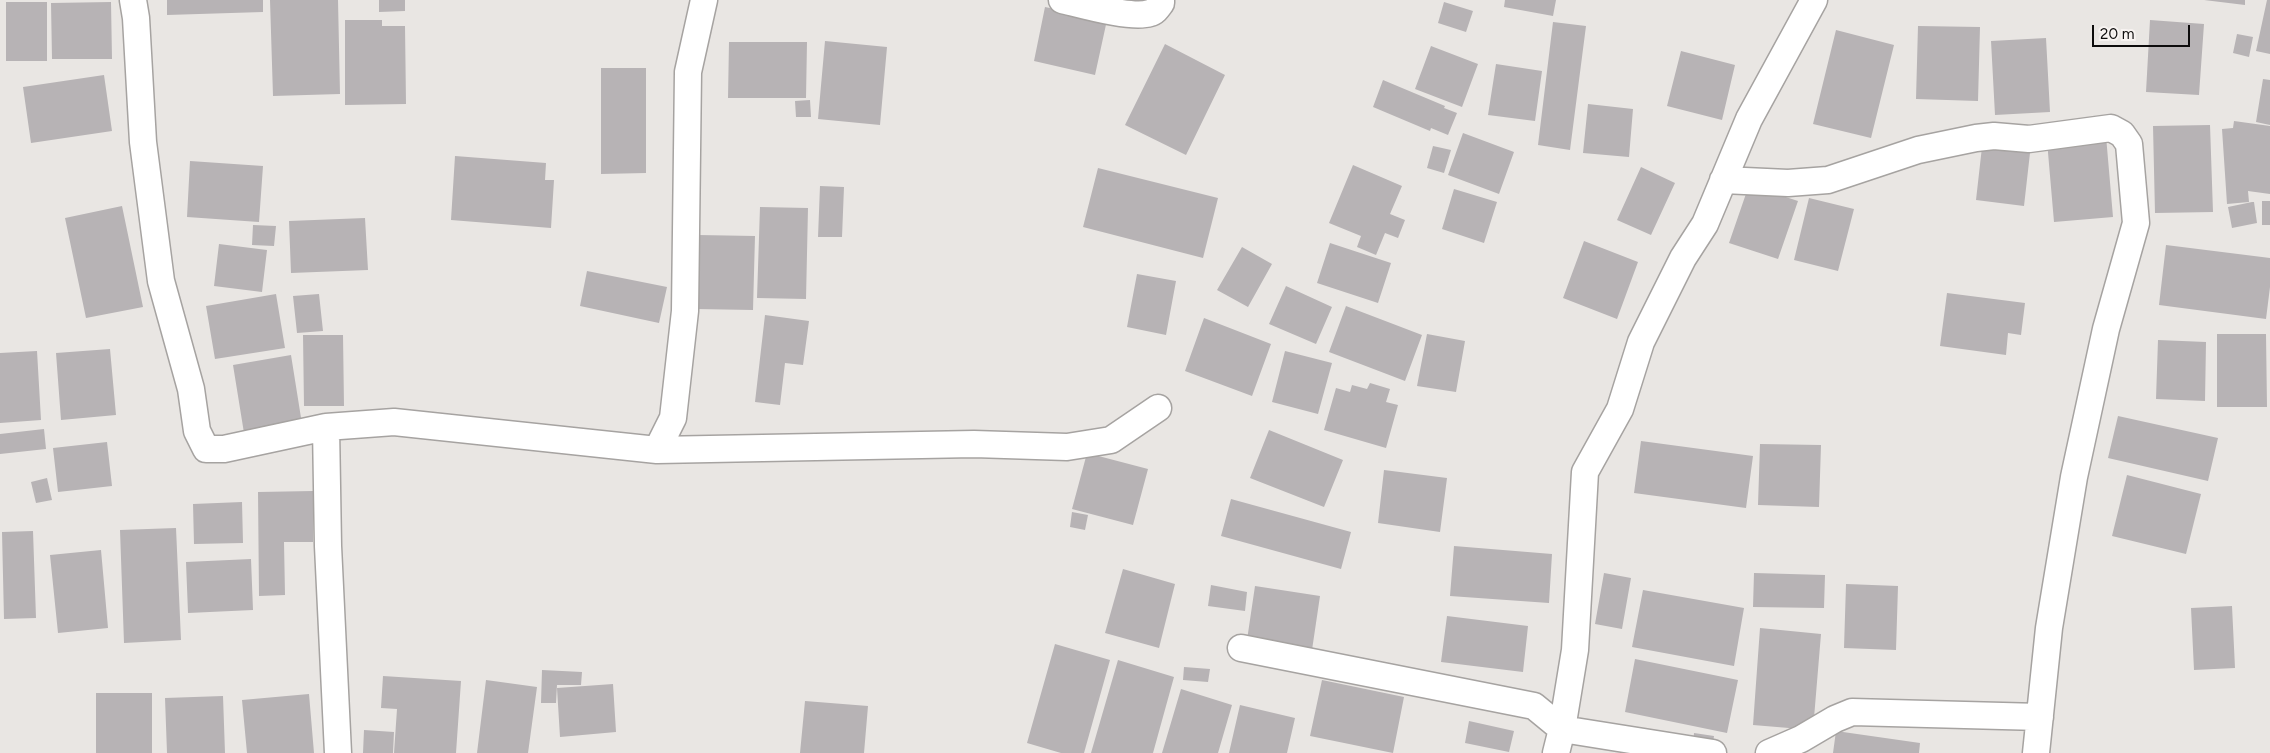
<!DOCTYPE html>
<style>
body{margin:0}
#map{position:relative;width:2270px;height:753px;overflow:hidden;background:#e9e6e3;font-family:Figtree,sans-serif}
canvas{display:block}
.scale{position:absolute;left:2092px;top:25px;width:98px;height:22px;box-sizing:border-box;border:2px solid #0d0c0c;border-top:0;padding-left:6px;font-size:15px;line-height:18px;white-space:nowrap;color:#0d0c0c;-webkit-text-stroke:4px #f7f3f1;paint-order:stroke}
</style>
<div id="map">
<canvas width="2270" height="753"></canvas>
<div class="scale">20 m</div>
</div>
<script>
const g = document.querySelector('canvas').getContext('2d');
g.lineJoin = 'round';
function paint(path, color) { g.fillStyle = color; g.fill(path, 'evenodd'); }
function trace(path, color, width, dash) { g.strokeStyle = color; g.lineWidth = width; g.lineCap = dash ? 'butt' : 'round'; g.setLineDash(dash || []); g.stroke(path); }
paint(new Path2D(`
 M167,0h96v12l-96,3z
 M270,0h68l2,94 -67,2z
 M379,0h26v11l-26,1z
 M1505,0h51l-3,16 -49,-9z
 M2204,0h41v5z
 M2267,0h3v54l-14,-3z
 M6,2h41v59h-41z
 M111,2l1,57h-60l-1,-56z
 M1444,2l29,9 -7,21 -28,-9z
 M1045,7l62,13 -12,55 -61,-14z
 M345,20h37v6h23l1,78 -61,1z
 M2150,20l54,4 -5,71 -53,-3z
 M1553,22l33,4 -16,124 -32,-5z
 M1918,26l62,1 -2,74 -62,-2z
 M1836,30l58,15 -23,93 -58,-14z
 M2237,34l16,3 -4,20 -16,-4z
 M2046,38l4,74 -55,3 -4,-74z
 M825,41l62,6 -7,78 -62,-6z
 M729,42h78l-1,56h-78z
 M1165,44l60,31 -39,80 -61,-30z
 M1431,46l47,18 -16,43 -47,-18z
 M1681,51l54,14 -13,55 -55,-14z
 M1496,64l46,7 -7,50 -47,-6z
 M601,68h45v105l-45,1z
 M104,75l8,56 -81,12 -8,-56z
 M2263,79l7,1v45l-14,-3z
 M1383,80l62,26 -1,2 13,5 -9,22 -17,-7 -1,3 -57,-24z
 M810,100l1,17h-15l-1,-16z
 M1588,104l45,5 -4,48 -46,-4z
 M2234,121l36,5v68l-22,-3 1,11 -22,2 -5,-75 11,-1z
 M2210,125l3,87 -58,1 -2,-87z
 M1463,133l51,19 -15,42 -51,-19z
 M2106,136l7,81 -59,5 -7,-81z
 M1433,146l18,4 -7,23 -17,-5z
 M1982,147l48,6 -6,53 -48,-6z
 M455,156l91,7 -1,17h9l-3,48 -100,-8z
 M190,161l73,5 -4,56 -72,-5z
 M1353,165l49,21 -12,28 15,6 -7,18 -13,-5 -9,22 -19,-8 4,-11 -32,-13z
 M1641,167l34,16 -24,52 -34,-15z
 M1098,168l120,30 -15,60 -120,-31z
 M1749,185l49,16 -20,58 -49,-16z
 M820,186l24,1 -2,50h-24z
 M1454,189l43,13 -13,41 -42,-14z
 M1809,198l45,11 -16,62 -44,-11z
 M2262,201h8v24h-8z
 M2252,202h2l3,21 -25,5 -4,-21z
 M122,206l21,101 -57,11 -21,-100z
 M760,207l48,1 -2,91 -49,-1z
 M365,218l3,52 -77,3 -2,-52z
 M253,225l23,1 -2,20 -22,-1z
 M698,235l57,1 -2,74 -57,-1z
 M1584,241l54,21 -21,57 -54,-21z
 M1330,243l61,20 -13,40 -61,-20z
 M219,244l48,6 -5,42 -48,-6z
 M2166,245l104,13v29l-4,32 -107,-14z
 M1242,247l30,17 -24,43 -31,-17z
 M587,271l80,16 -8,36 -79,-17z
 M1137,274l39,7 -10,54 -39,-8z
 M1286,286l46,21 -16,37 -47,-20z
 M1947,293l78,10 -4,32 -13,-2 -2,22 -66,-9z
 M276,294l9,54 -70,11 -9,-53z
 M319,294l4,37 -26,2 -4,-37z
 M1346,306l76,29 -17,46 -76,-29z
 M765,315l44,6 -6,44 -18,-2 -5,42 -25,-3z
 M1204,318l67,26 -19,52 -67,-25z
 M1427,334l38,7 -9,51 -39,-6z
 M2217,334h49l1,73h-50z
 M303,335h40l1,71h-40z
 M2158,340l48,2 -1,59 -49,-2z
 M110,349l6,66 -55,5 -5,-67z
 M37,351l4,69 -41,3v-70z
 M1285,351l47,12 -14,51 -46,-12z
 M291,355l11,69 -58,9 -11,-68z
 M1370,383l20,6 -4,13 12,3 -12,43 -62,-18 12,-42 14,4 2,-7 15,4z
 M2118,416l100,22 -10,43 -100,-23z
 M44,429l2,20 -46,5v-20z
 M1269,430l74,30 -19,47 -74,-29z
 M1641,441l112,15 -7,52 -112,-15z
 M107,442l5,44 -54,6 -5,-44z
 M1760,444l61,1 -2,62 -61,-2z
 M1087,453l61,16 -15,56 -61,-16z
 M1384,470l63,8 -7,54 -62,-9z
 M2127,475l74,19 -15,60 -74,-18z
 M47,478l5,22 -16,3 -5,-21z
 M313,491v51h-29l1,53 -26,1 -1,-104z
 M1231,499l120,33 -10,37 -120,-33z
 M242,502l1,41 -49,1 -1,-40z
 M1072,512l16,3 -3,15 -15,-3z
 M176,528l5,112 -57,3 -4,-113z
 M33,531l3,87 -32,1 -2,-87z
 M1454,546l98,8 -3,49 -99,-7z
 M101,550l7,78 -50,5 -8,-78z
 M251,559l2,51 -65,3 -2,-51z
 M1123,569l52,15 -16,64 -54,-15z
 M1604,573l27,5 -9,51 -27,-5z
 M1754,573l71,2 -1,33 -71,-1z
 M1846,584l52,2 -2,64 -52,-2z
 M1211,585l36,7 -2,19 -37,-5z
 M1255,586l65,10 -8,54 -65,-10z
 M1643,590l101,18 -10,58 -102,-19z
 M2232,606l3,62 -41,2 -3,-62z
 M1447,616l81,10 -5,46 -82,-10z
 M1760,628l61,6 -8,96 -60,-5z
 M1055,644l55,16 -26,93h-23l-34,-10z
 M1635,659l103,21 -11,53 -102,-21z
 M1118,660l56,17 -21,76h-62z
 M1184,667l26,2 -2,13 -25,-2z
 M542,670l40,2 -1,13h-24l-1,18h-15z
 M383,676l78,5 -5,72h-62l3,-44 -16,-1z
 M486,680l51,7 -9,66h-51z
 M1322,680l82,17 -11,56 -83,-17z
 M613,684l3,48 -56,5 -3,-49z
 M1181,689l51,16 -14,48h-56z
 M96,693h56v60h-56z
 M309,694l5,59h-67l-5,-53z
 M223,696l2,57h-58l-2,-55z
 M805,701l63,5 -4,47h-64z
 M1240,705l55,13 -8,35h-58z
 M1469,721l45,10 -5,21 -44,-9z
 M364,730l30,2 -1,21h-30z
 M1836,731l84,12 -1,10h-86z
 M1694,733l20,3 -2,13 -19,-3z`), '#b7b3b5');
const street = new Path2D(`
 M133,0l3,18 7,124 18,139 30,108 6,42 9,18h18l102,-22
 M1062,0c21,5 69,19 88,13 5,-1 8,-6 11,-10v-3
 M1723,180l65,3 40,-3 90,-30 58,-12 18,-2 35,3 82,-11 11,6 7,10 7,79 -30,106 -32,148 -25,151 -13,125
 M657,450l317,-6 93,3 44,-7 47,-32
 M1241,648l293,58 28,23 151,24
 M338,753l-10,-207 -2,-119 68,-5 263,28 16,-32 12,-107 3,-239 16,-72
 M1556,753l6,-24 13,-79 10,-178 35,-63 21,-67 42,-84 22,-34 44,-105 65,-119
 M1769,753l32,-14 34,-20 17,-7 188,5`);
trace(street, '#a6a3a1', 29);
trace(street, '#fff', 26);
</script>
